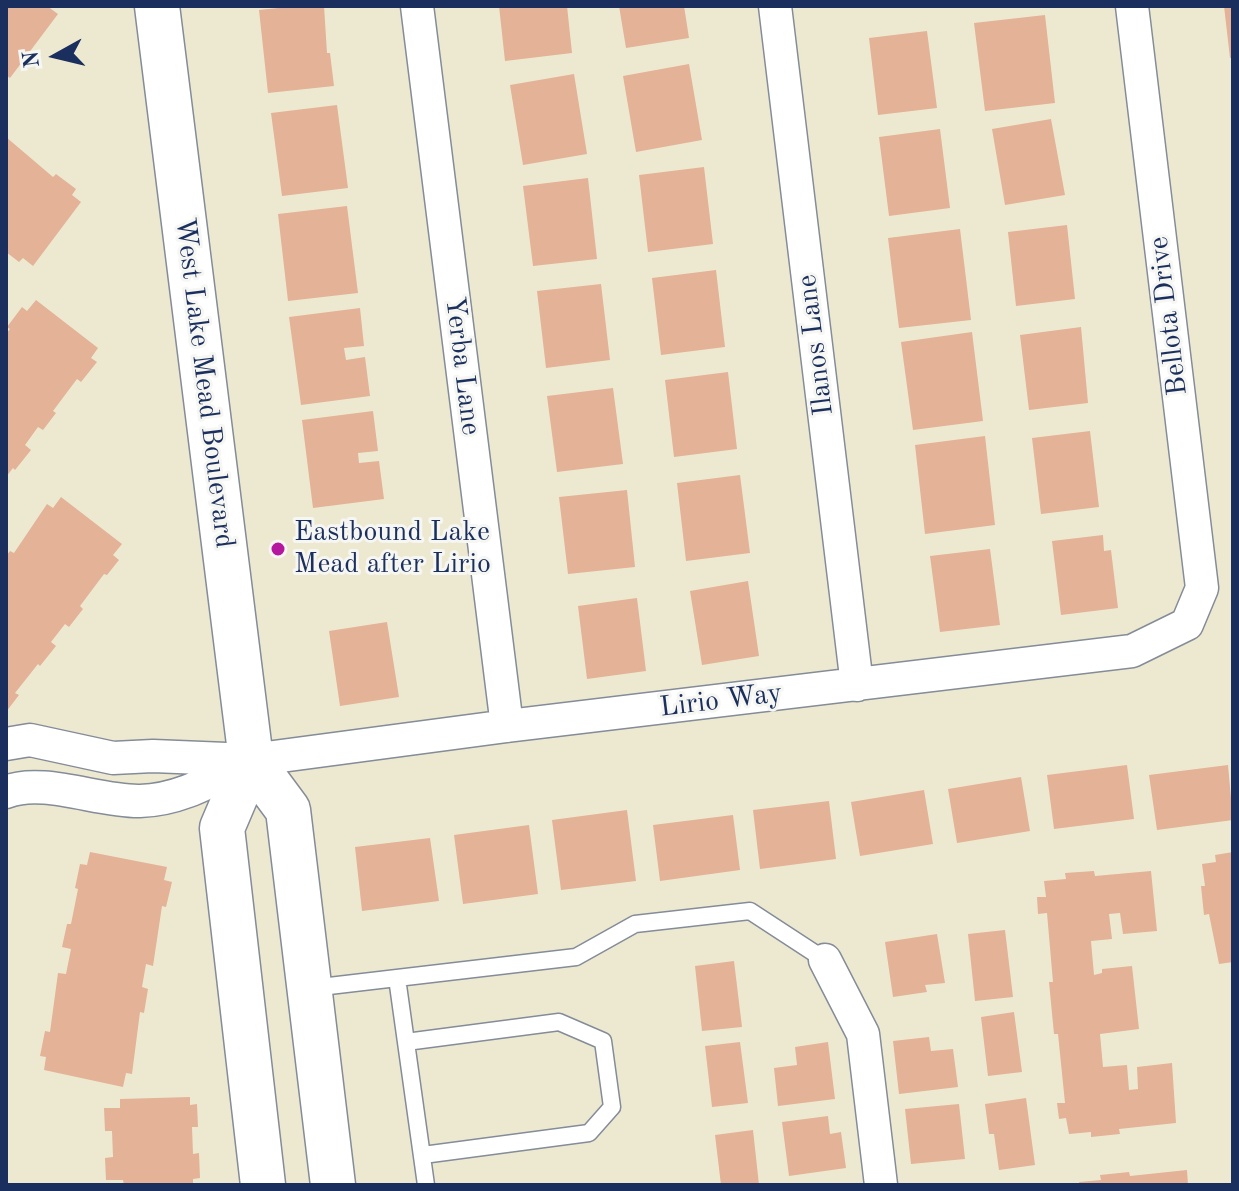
<!DOCTYPE html>
<style>
body{margin:0}
#map{position:relative;width:1239px;height:1191px;overflow:hidden;background:#ede9d1;font-family:"Old Standard TT",serif}
canvas{display:block}
.frame{position:absolute;inset:0;border:8px solid #1b2f5e;pointer-events:none}
.north{position:absolute;left:16px;top:16px;width:80px;height:80px;-webkit-text-stroke:6px #f6f6f2;paint-order:stroke;rotate:262deg;font-size:22px;font-weight:700;line-height:32px;text-align:center;color:#1b2f5e}
.north::after{content:'';display:block;margin:auto;width:28px;height:36px;background:#1b2f5e;clip-path:polygon(50% 0,100% 100%,50% 72%,0 100%)}
</style>
<div id="map">
<canvas width="1239" height="1191"></canvas>
<div class="frame"></div>
<div class="north">N</div>
</div>
<script>
const g = document.querySelector('canvas').getContext('2d');
g.lineJoin = 'round';
function paint(path, color) { g.fillStyle = color; g.fill(path, 'evenodd'); }
function trace(path, color, width, dash) { g.strokeStyle = color; g.lineWidth = width; g.lineCap = dash ? 'butt' : 'round'; g.setLineDash(dash || []); g.stroke(path); }
function label(font, color, halo, rows, align = 'center') {
  g.font = font + ' "Old Standard TT",serif'; g.lineWidth = 6; g.setLineDash([]); g.textBaseline = 'middle'; g.strokeStyle = halo; g.fillStyle = color; for (const [text, x, y, turn = 0] of rows) {
    g.save(); g.translate(x, y); g.rotate((+turn || 0) * Math.PI / 180); g.textAlign = isNaN(turn) ? turn : align; if (halo) g.strokeText(text, 0, 0); g.fillText(text, 0, 0); g.restore();
  }
}
paint(new Path2D(`
 M6,6h41l11,8 -48,64 -4,-3z
 M298,6h26l3,47h3l4,33 -66,7 -9,-83z
 M499,6h68l5,47 -67,8z
 M619,6h65l5,32 -63,10z
 M1224,6h9v52h-3z
 M1045,15l10,88 -70,8 -11,-88z
 M927,31l10,77 -59,7 -9,-77z
 M689,64l13,76 -66,12 -13,-76z
 M574,74l13,80 -64,11 -13,-80z
 M337,105l11,83 -66,8 -11,-83z
 M1051,119l14,76 -60,10 -13,-76z
 M940,129l10,79 -61,8 -10,-79z
 M6,137l47,40 3,-3 20,15 -4,6 9,7 -48,64 -10,-8 -4,4 -13,-10z
 M704,167l9,77 -65,8 -9,-77z
 M588,178l9,81 -64,7 -10,-80z
 M347,206l11,87 -70,8 -10,-87z
 M1067,225l8,74 -59,7 -8,-74z
 M960,229l11,91 -72,8 -11,-90z
 M716,270l9,77 -64,8 -9,-77z
 M601,284l9,76 -64,8 -9,-77z
 M36,300l62,48 -7,10 6,4 -16,20 -4,-3 -24,32 3,2 -13,17 -5,-3 -13,18 6,5 -16,20 -2,-2 -7,9v-143l4,-5 -3,-2 15,-20 5,4z
 M360,308l4,38 -20,2 2,12 19,-3 5,39 -69,9 -12,-88z
 M1081,327l7,76 -59,7 -9,-75z
 M972,332l11,89 -70,9 -12,-88z
 M728,372l9,77 -63,8 -9,-77z
 M613,388l10,76 -66,8 -10,-76z
 M373,411l5,40 -20,2 1,10 20,-2 5,38 -71,9 -11,-88z
 M1090,431l9,76 -58,7 -9,-76z
 M985,436l10,89 -70,9 -10,-89z
 M740,475l10,78 -64,8 -9,-78z
 M627,490l8,77 -67,7 -9,-77z
 M61,497l61,47 -9,11 6,5 -12,15 -3,-1 -24,32 3,3 -14,18 -4,-3 -14,18 5,4 -16,20 -2,-2 -23,29 4,2 -13,17v-156l4,-5 4,2 33,-49 6,4z
 M1103,535l1,16 7,-1 7,58 -57,7 -9,-74z
 M990,549l10,76 -60,7 -10,-76z
 M748,581l11,75 -57,9 -12,-74z
 M637,598l9,73 -59,8 -9,-73z
 M387,622l12,75 -59,9 -11,-75z
 M1127,765l7,54 -80,10 -7,-54z
 M1228,765l5,55 -76,10 -8,-55z
 M1021,777l9,54 -73,12 -9,-54z
 M924,790l9,54 -73,12 -9,-54z
 M829,801l7,58 -76,10 -7,-59z
 M627,810l9,71 -75,9 -9,-70z
 M733,815l7,55 -80,11 -7,-56z
 M529,825l9,69 -75,10 -9,-69z
 M430,838l9,63 -77,10 -7,-64z
 M90,852l77,15 -3,13 8,2 -6,25 -4,-1 -9,60 -7,-2 -4,23 6,2 -4,24 -4,-1 -8,62 -6,-1 -3,14 -79,-17 2,-13 -6,-1 5,-25 5,1 8,-59 8,1 5,-25 -9,-2 5,-23h4l7,-35 -3,-1 5,-24 7,1z
 M1233,852v110l-14,2 -10,-50 -5,1 -3,-29h4l-3,-22 14,-2 -1,-7z
 M1094,871l1,5 56,-5 6,60 -34,3 -3,-21 -11,1 3,25 -21,2 3,34 8,-2v-4l30,-3 7,63 -39,5 3,33 24,-2 2,25 9,-1 -1,-22 35,-4 4,60 -57,6 1,5 -29,3v-5l-22,2 -3,-16 -7,1 -2,-16h8l-7,-69h-4l-5,-52h4l-6,-69 -9,1 -1,-17h9l-2,-16 22,-2 -1,-6z
 M1005,930l8,67 -38,4 -7,-67z
 M937,934l8,49 -20,2 2,7 -34,5 -8,-55z
 M734,961l8,66 -40,4 -7,-65z
 M1014,1012l8,60 -34,4 -7,-59z
 M929,1037l2,14 22,-2 5,38 -59,7 -6,-53z
 M740,1042l8,61 -36,4 -7,-61z
 M828,1042l7,57 -57,7 -4,-38 23,-3 -2,-18z
 M190,1097v8l7,-1 1,23h-6l1,27 6,-1 1,25 -7,1v6h-69l-1,-5h-17l-1,-22 8,-1 -1,-26h-7l-1,-23h16v-9z
 M1026,1098l9,67 -36,5 -5,-36h-5l-4,-30z
 M959,1104l6,55 -54,5 -6,-55z
 M828,1116l2,18 11,-2 5,36 -57,8 -7,-54z
 M753,1130l6,55h-38l-6,-50z
 M1187,1170l1,15h-108l-1,-3 22,-2 -1,-5 29,-3 1,4z`), '#e3b297');
const service = new Path2D(`
 M397,978l179,-21 59,-33 115,-13 75,49
 M312,988l85,-10 29,207
 M406,1042l153,-20 44,19 9,66 -23,26 -166,22`);
const minor = new Path2D(`
 M417,6l90,720
 M775,6l82,679
 M6,744l24,-4 83,18 40,-2 98,4 256,-34 625,-75 55,-27 15,-36 -70,-582
 M6,792c37,-15 93,10 134,9 41,-1 72,-21 108,-39
 M825,960l38,74 18,151`);
const primary = new Path2D(`
 M157,6l94,754 37,50 45,375
 M251,760l-29,68 41,357`);
trace(service, '#848c98', 19);
trace(minor, '#848c98', 35);
trace(primary, '#848c98', 47);
trace(service, '#fff', 16);
trace(minor, '#fff', 32);
trace(primary, '#fff', 44);
for (const [x, y, r, color] of [
 [278,549,8,"#b5179e"]
]) { const dot = new Path2D(); dot.arc(x, y, r, 0, 2 * Math.PI); g.fillStyle = color; g.fill(dot); trace(dot, '#f6f6f2', 3); }
label('28px', '#1b2f5e', '#f6f6f2', [
 ["Bellota Drive",1169,316,-97],
 ["Ilanos Lane",816,345,-97],
 ["Yerba Lane",462,366,83],
 ["West Lake Mead Boulevard",204,383,83],
 ["Lirio Way",721,701,-7]
]);
label('28px', '#1b2f5e', '#f6f6f2', [
 ["Eastbound Lake",294,533],
 ["Mead after Lirio",294,565]
], 'left');
</script>
